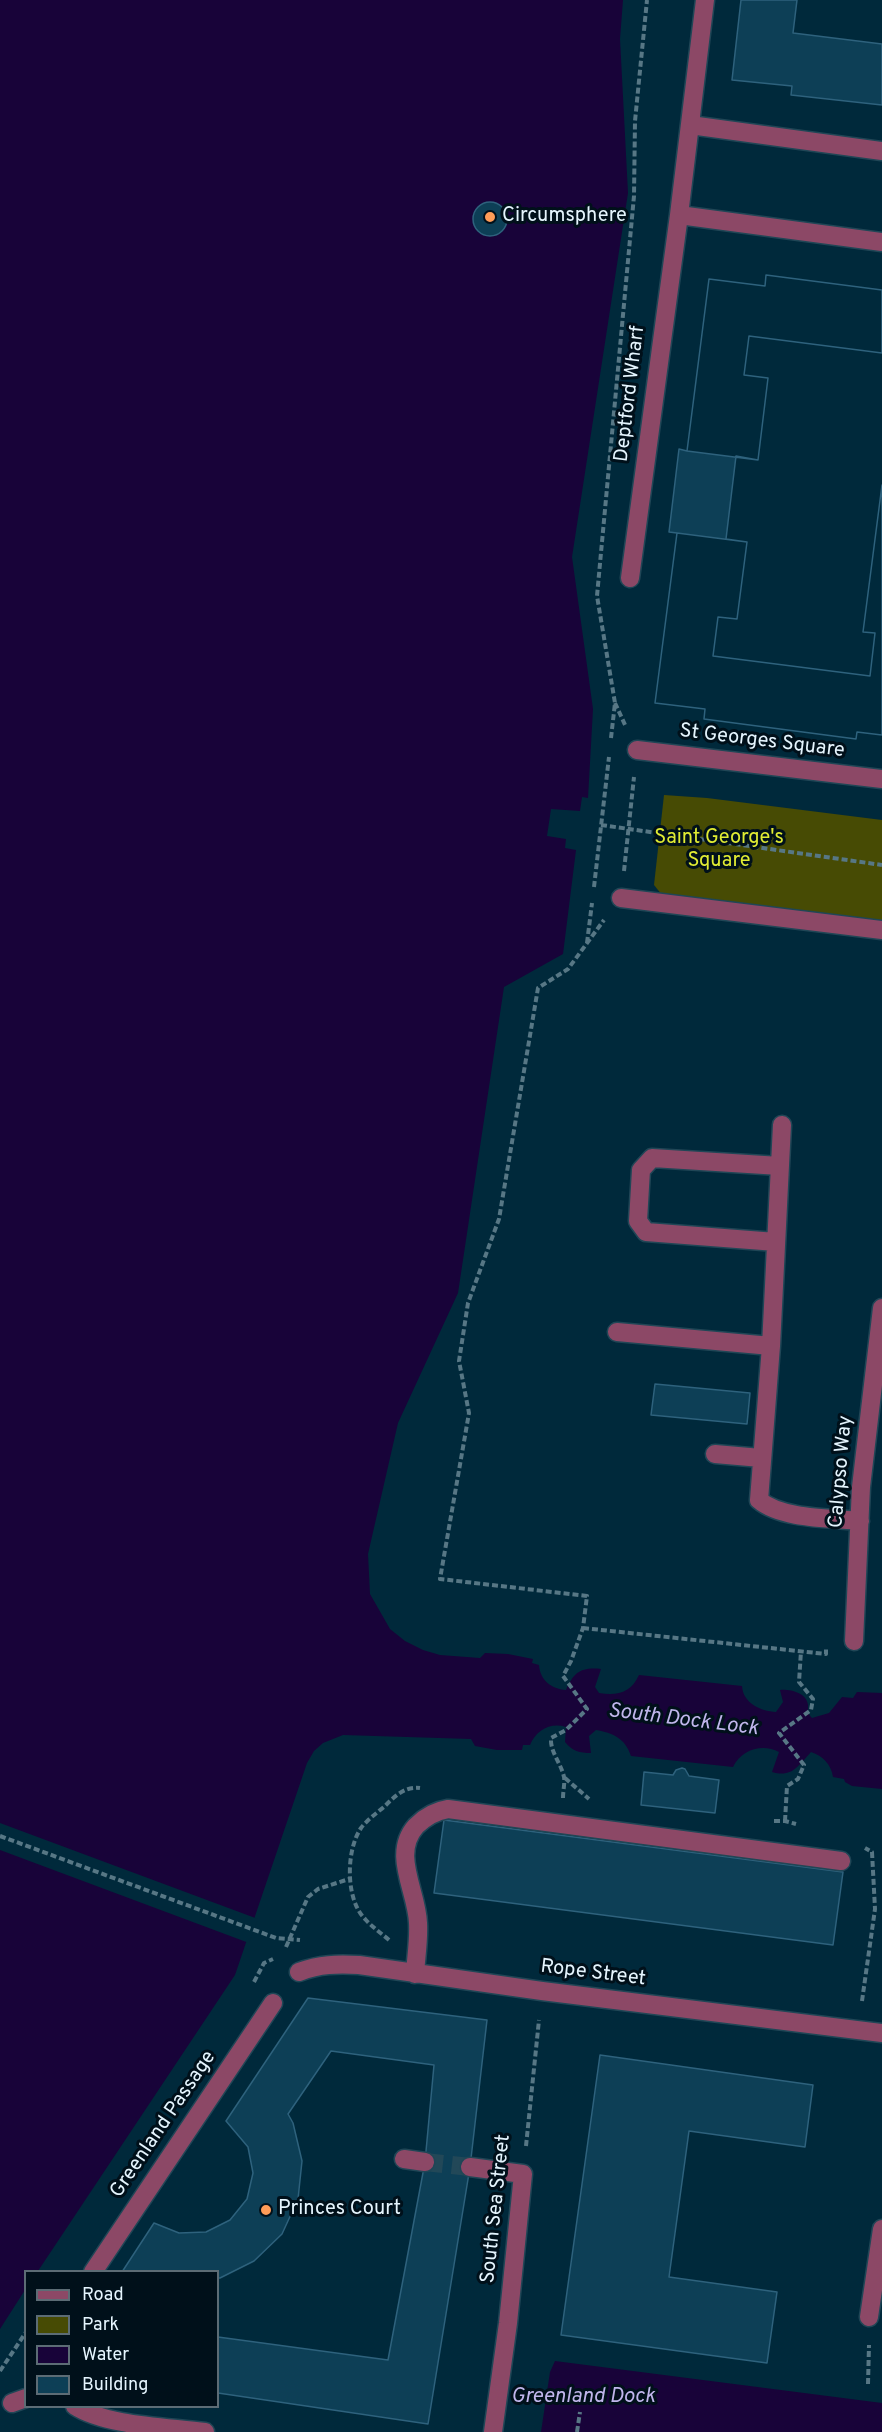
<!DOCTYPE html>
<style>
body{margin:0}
#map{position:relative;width:882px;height:2432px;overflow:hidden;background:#00293b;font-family:Overpass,sans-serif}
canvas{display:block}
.legend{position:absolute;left:24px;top:2270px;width:195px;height:138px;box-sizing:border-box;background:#00101a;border:2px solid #5c6c75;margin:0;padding:8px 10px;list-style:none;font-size:18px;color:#e5f5fe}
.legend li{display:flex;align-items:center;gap:12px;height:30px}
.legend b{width:30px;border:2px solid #5c6c75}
</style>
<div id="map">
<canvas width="882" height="2432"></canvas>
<ul class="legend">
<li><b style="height:8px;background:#8c4866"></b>Road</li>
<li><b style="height:16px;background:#474b04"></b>Park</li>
<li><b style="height:16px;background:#180339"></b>Water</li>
<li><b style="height:16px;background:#0d3f56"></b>Building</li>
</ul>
</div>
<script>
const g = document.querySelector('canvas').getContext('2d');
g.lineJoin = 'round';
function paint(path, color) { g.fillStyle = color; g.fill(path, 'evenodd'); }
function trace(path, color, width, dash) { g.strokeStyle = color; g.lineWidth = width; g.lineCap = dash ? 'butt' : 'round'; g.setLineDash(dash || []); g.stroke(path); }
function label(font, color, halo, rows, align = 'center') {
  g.font = font + ' Overpass,sans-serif'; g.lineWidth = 6; g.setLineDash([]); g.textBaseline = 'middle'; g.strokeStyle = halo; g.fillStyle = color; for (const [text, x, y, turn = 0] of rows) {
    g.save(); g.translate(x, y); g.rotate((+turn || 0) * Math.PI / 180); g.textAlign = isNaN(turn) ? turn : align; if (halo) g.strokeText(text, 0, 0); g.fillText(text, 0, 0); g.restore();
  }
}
paint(new Path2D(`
 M664,795l43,3 175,22v101l-220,-26 -8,-10z`), '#474b04');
paint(new Path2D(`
 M0,0h623l-3,39 8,154 -56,364 21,152 -5,89 -6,-1 -2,14 -29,-2 -4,27 19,3 -1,9 11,2 -13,104 -59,33 -46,306 -60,130 -30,131 2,40 20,35 15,12 18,9 17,5 40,3 5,-5 23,1 25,5 -1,4 7,2c1,15 12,24 27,25 8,-18 15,-23 35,-21l-6,18 4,6c18,3 32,0 40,-18l103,11c1,17 18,25 34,26l7,-10 -3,-12c10,-1 27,3 28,15 0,7 -1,8 4,13l17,-5 13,-16 11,1 4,-6 25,1v96l-30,-3 -7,-4 -1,-3 -11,-2c-2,-13 -10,-21 -22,-25 -13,14 -19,26 -39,20l7,-20c-17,-9 -38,-2 -46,15l-102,-11c-6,-18 -18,-23 -35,-26l-7,6 2,17c-11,0 -19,-2 -26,-11l1,-15c-15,-5 -30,3 -36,18h-7l-1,5h-25l-22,-4 -4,-7 -128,-4 -20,8 -9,8 -7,12 -72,212 -197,296 -12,1 -1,18 -25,39z
 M555,2361l327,42v29h-341l9,-60z`), '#180339');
paint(new Path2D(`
 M0,1823l258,96 -9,24 -249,-93z`), '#00293b');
const building = new Path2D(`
 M741,0h56l-4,33 89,11v61l-91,-10 1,-9 -60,-6z
 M473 219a17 17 0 1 1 34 0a17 17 0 1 1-34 0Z
 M766,275l116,15v63l-133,-17 -5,39 24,3 -10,82 -22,-4 -10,83 21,3 -10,77 -19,-2 -5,39 157,20 5,-43 -12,-1 19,-147v250l-25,-3 -1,7 -152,-20 1,-10 -50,-6 22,-170 -8,-1 10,-83 8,2 22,-172 56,7z
 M766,275l116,15v63l-133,-17 -5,39 24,3 -10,82 -71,-9 22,-172 56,7z
 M882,485v250l-25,-3 -1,7 -152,-20 1,-10 -50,-6 22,-170 70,9 -10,77 -19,-2 -5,39 157,20 5,-43 -12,-1z
 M655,1384l95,9 -3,31 -96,-9z
 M682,1768l3,1 4,7 30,4 -4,33 -74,-8 3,-33 29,3 3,-5z
 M444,1820l399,52 -10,73 -399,-52z
 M308,1998l179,22 -17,147 -42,257 -210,-31v-56l170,23 37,-198 9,-97 -103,-14 -43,63 5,9 9,38 -4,38 -16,35 -28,27 -34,17h-2v-6h-96l32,-49 25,10 27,-1 24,-12 17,-21 6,-26 -5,-26 -22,-26z
 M600,2055l213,30 -8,62 -116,-16 -20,146 108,15 -10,71 -206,-28z`);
paint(building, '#0d3f56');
trace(building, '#2e627d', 1.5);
trace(new Path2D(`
 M425,2162l45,5`), '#224858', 18, [18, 9]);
const minor = new Path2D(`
 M690,125l192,26
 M679,215l203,27
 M630,578l49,-363 26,-215
 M637,750l245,29
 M621,898l261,32
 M782,1125l-11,221 -12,154c22,19 71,18 101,21
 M776,1242l-130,-10 -8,-11 3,-51 11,-12 128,8
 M617,1332l154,14
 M715,1454l46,4
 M854,1641l7,-154 21,-179
 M299,1972c21,-8 38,-8 60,-7l183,26 340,42
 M415,1974c1,-17 4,-34 3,-51 -1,-32 -27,-69 -2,-97 10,-10 19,-15 32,-17l393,52
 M404,2159l21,3
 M470,2167l53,7 -15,149 -15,109
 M93,2272l180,-269
 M869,2317l13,-88
 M12,2403l14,-5
 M75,2406c31,20 93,21 130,26`);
trace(minor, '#204656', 21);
trace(new Path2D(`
 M615,703l11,24
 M611,738l4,-35 -18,-107 37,-400 1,-75 12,-121
 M601,825l281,40
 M624,871l10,-94
 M594,887l15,-130
 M587,943l5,-40
 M583,1628l243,26v-5
 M565,1778l24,21
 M563,1798c0,-7 2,-15 1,-21 -3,-14 -14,-25 -13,-39l15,-8 21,-21 -24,-33 8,-15 12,-33 4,-32 -147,-17 29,-166 -10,-52 9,-58 31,-84 39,-231 30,-19 36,-49
 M774,1821h11l11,3
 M785,1821l2,-35 11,-7 6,-14 -25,-32 32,-23 2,-11 -14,-17 2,-31
 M0,1836l276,102 24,2
 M389,1940c-8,-7 -17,-13 -24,-21 -20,-20 -19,-69 -4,-91 6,-8 17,-16 24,-22 10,-10 20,-20 35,-18
 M286,1947l22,-50 10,-8 31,-10
 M254,1982l10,-19 9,-4
 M862,2001l13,-92 -3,-57 -7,-4
 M526,2146l13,-126
 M0,2371l26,-39
 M868,2384l1,-39
 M577,2432l3,-20`), '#577785', 4, [6, 3]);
trace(minor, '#8c4866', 18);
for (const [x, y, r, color] of [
 [490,217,6,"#fe9c58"],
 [266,2210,6,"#fe9c58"]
]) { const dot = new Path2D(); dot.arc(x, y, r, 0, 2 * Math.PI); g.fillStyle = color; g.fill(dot); trace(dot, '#00101a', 2); }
label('20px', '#e5f5fe', '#00101a', [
 ["Circumsphere",502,217],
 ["Princes Court",278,2210]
], 'left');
label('20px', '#e5f5fe', '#00101a', [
 ["Deptford Wharf",631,394,-83],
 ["St Georges Square",762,742,7],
 ["Calypso Way",842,1472,-85],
 ["Rope Street",593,1974,7],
 ["Greenland Passage",164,2125,-56],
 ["South Sea Street",497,2209,-84]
]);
label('20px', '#e0ec33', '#00101a', [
 ["Saint George's",719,839],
 ["Square",719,862]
]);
label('italic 21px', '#c0b6ec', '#00101a', [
 ["South Dock Lock",683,1721,7],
 ["Greenland Dock",583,2398]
]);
</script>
